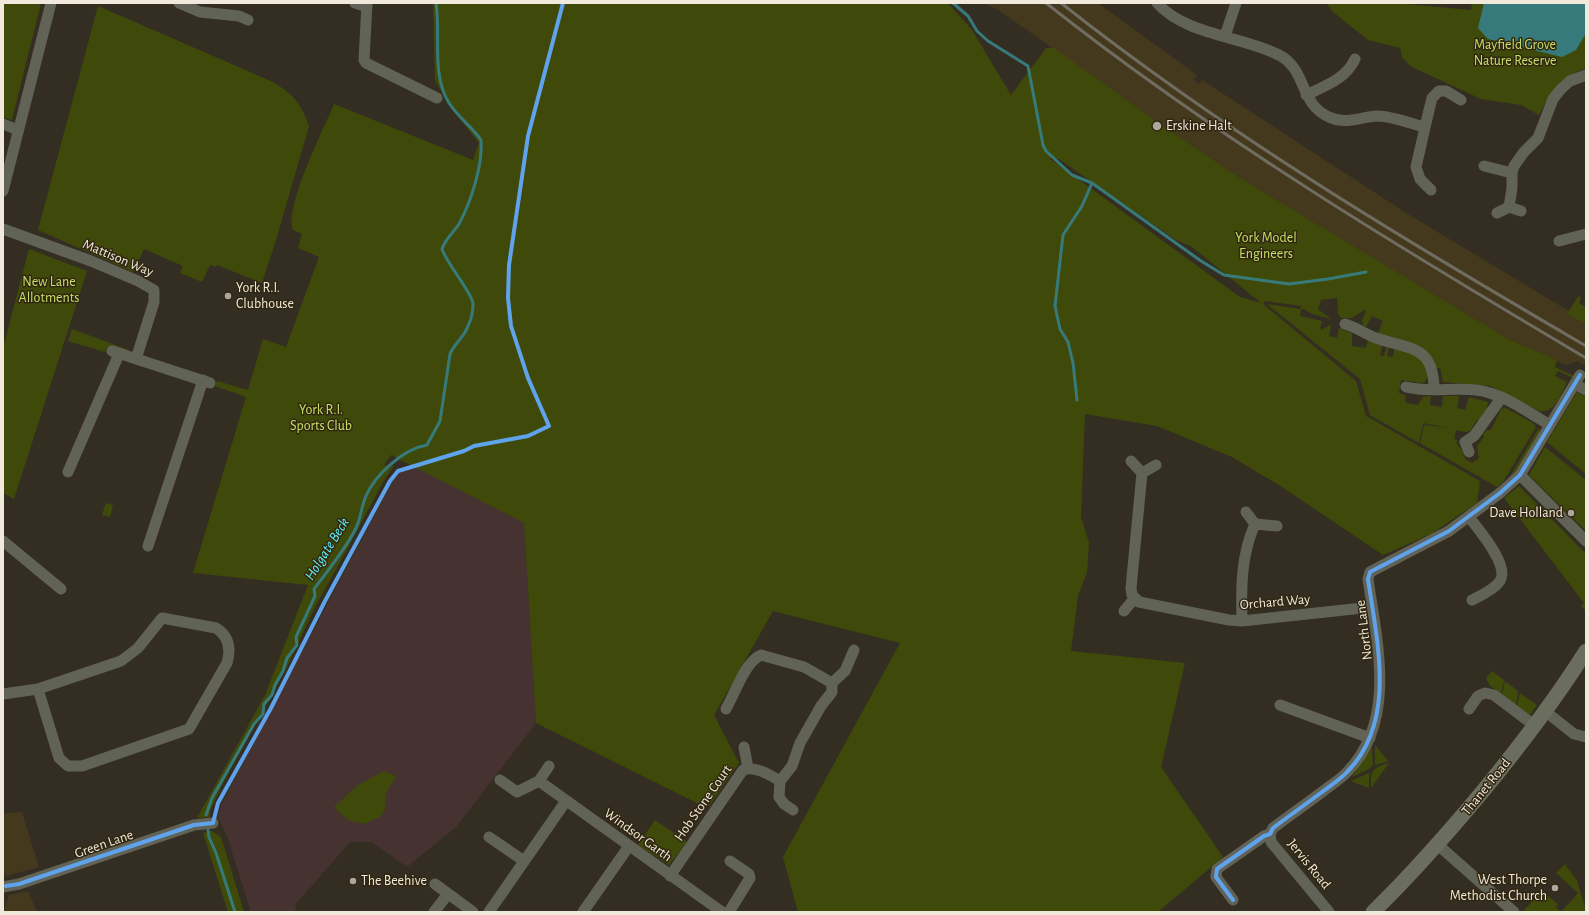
<!DOCTYPE html>
<style>
body{margin:0}
#map{position:relative;width:1589px;height:915px;overflow:hidden;background:#342e22;font-family:"Alegreya Sans",sans-serif}
canvas{display:block}
.frame{position:absolute;inset:0;border:4px solid #f0e9dc;pointer-events:none}
</style>
<div id="map">
<canvas width="1589" height="915"></canvas>
<div class="frame"></div>
</div>
<script>
const g = document.querySelector('canvas').getContext('2d');
g.lineJoin = 'round';
function paint(path, color) { g.fillStyle = color; g.fill(path, 'evenodd'); }
function trace(path, color, width, dash) { g.strokeStyle = color; g.lineWidth = width; g.lineCap = dash ? 'butt' : 'round'; g.setLineDash(dash || []); g.stroke(path); }
function label(font, color, halo, rows, align = 'center') {
  g.font = font + ' "Alegreya Sans",sans-serif'; g.lineWidth = 3; g.setLineDash([]); g.textBaseline = 'middle'; g.strokeStyle = halo; g.fillStyle = color; for (const [text, x, y, turn = 0] of rows) {
    g.save(); g.translate(x, y); g.rotate((+turn || 0) * Math.PI / 180); g.textAlign = isNaN(turn) ? turn : align; if (halo) g.strokeText(text, 0, 0); g.fillText(text, 0, 0); g.restore();
  }
}
paint(new Path2D(`
 M983,3h115l99,72 -3,5 5,4 3,-4 209,136 158,95 -2,3 19,10v43l-8,-6 -11,4 -57,-25 -132,-79 -138,-83 -79,-53 -164,-116z
 M22,812l17,55 -33,9 -3,-6v-57z
 M28,891l9,21h-34l6,-17z`), '#44381d');
paint(new Path2D(`
 M415,468h4l105,55 12,200 -80,104 -49,40 -35,-25h-22l-55,63 2,7h-46l-24,-76 -9,-19 3,-12 172,-325 6,-7z`), '#463331');
paint(new Path2D(`
 M3,3h38l-29,117 -9,-3z
 M433,3h515l24,27 39,65 35,-47h8l107,77 79,53 270,162 47,20 -2,7 19,9 -1,2 -15,-7 -3,5 12,6c-6,12 -12,32 -28,29l-48,-25 -48,-4 -3,-14h-4l-3,-6 -56,-27 6,-14 -11,-5 -6,11 -3,-2 -1,-5 4,-9 -2,-1 -12,8h-11l-3,-5 -1,-15 -16,2 -3,9 13,10 -19,-5 -8,-5h-3l-1,7 22,5 -2,7 2,2 9,-6 -2,12 8,2 2,-10 13,5v13l14,2 2,-9 15,4 -3,12 4,1 2,-8h3l-2,8 6,1 1,-7 4,-2 13,4 15,11 2,13 -2,5 -5,2 -20,-3 -2,13 6,2 1,8 12,2 5,-8 8,-1 -1,9 12,2 1,-11h16l-2,12 8,2 4,-13 19,5 -1,5 3,1 -10,14 -3,-2 -7,11 -4,1 -10,-2 -2,9 3,1c-1,6 3,6 5,11 3,7 2,9 10,12l7,-5 -2,-12 7,-9 -1,-3 4,-4h4l10,-21 5,-1 27,15 3,4 -33,55 -6,5 -77,-44 4,-18 25,3 -26,-5 -4,20 -49,-28 -10,-36 -93,-75 33,5 1,-3 -36,-5 -2,3 93,77 10,35 114,65 -3,22 -46,31 -48,21 -104,-70 -47,-28 -75,-31 -72,-12 -4,103 8,26 -2,29 -9,24 -7,55 114,12 -24,104 62,90 -65,55h-360l-15,-55 117,-214 -127,-32 -59,104 25,48 -30,43 -10,-2 -163,-81 -12,-200 -133,-68 -7,10 10,1 -11,16 -34,64 -34,61 -28,60 -63,114 -14,30v6l-13,1 68,-123 43,-110 -115,-12 53,-176 -31,-11 2,-5 31,9 15,-51 23,8 33,-90 -21,-9 4,-14 -9,-4c-9,-22 31,-102 41,-126l139,56 6,-17 -30,-38 -14,-25zM1049,158l10,1 117,81 15,6 70,57 -21,-6z
 M1326,3h69l76,7 1,-7h114v65c-28,11 -33,21 -47,47l-18,-10 -40,-6 -71,-33 -8,-9 -2,-9 -32,-8 -35,-28z
 M98,6l175,76c21,13 27,20 36,44l-33,114 -14,43 -45,-18 -1,2 -6,-2 -8,17 -22,-9 3,-7 -39,-17 -11,23 -95,-42z
 M29,249l58,22 -73,228 -11,-6v-145z
 M1579,295l2,3 -2,5 7,4v17l-19,-10z
 M72,329l57,21h-8l-14,-3 -2,5 -37,-11z
 M1577,392l9,5v77l-39,-32z
 M1539,428l1,6 -19,34 -11,11 -1,-1z
 M1545,447l41,33v51l-57,-56z
 M1519,486l67,68v57l-5,-5 3,-3 -80,-105z
 M106,503l7,2 -3,12 -8,-2z
 M1492,671l12,9 -3,13 -11,-7 -4,-8z
 M1505,681l13,10 -2,14 -14,-11z
 M1520,693l17,12 -7,10 -13,-9z
 M1375,745l13,16 -13,4z
 M1372,747l1,18 -4,4 -17,8z
 M1389,763l-18,25c0,-18 1,-20 18,-25z
 M384,771l12,5 -11,19v15l-5,7 -16,7 -16,-4 -14,-13 24,-22z
 M1369,773v15l-18,-7z
 M655,820l32,22 -18,23 -31,-20z
 M212,831l9,6 23,75h-16l-25,-79z
 M1565,864l12,17 9,29 -3,2h-57l-2,-2 18,-19 16,13 -2,3 5,5 17,-19 -22,-20z`), '#3f4a0a');
paint(new Path2D(`
 M1484,3h102v30l-10,17 -14,7 -74,-18 -10,-11z`), '#377a7b');
trace(new Path2D(`
 M953,3l15,13 9,15 11,10 40,25 15,79 3,6 26,24 20,8 109,78 23,14 65,9 39,-5 38,-7
 M1077,400l-4,-37 -5,-21 -8,-13 -5,-23 8,-71 19,-29 10,-23
 M206,815l6,-17 42,-74 9,-10 1,-10 8,-9 3,-10 8,-14 4,-13 10,-13 -1,-8 19,-41 -1,-7c15,-20 31,-39 42,-61 5,-10 5,-21 10,-32 9,-21 37,-47 61,-51l13,-24 10,-67c4,-10 15,-18 18,-28 3,-6 5,-16 5,-22 0,-10 -26,-40 -31,-55 3,-10 12,-17 17,-25 12,-22 24,-59 22,-84 -9,-13 -23,-23 -32,-37 -18,-29 -8,-68 -13,-100
 M208,830l1,7 7,16 19,59`), '#377a7b', 3);
trace(new Path2D(`
 M179,3l21,9 39,4 9,4
 M355,3l12,4
 M367,3l-3,57 2,3 71,35
 M1157,3c28,32 85,33 122,52 28,14 20,49 50,62 16,8 31,0 48,-1 15,0 32,7 47,11
 M1225,36l11,-33
 M1306,95c19,-9 40,-16 49,-36
 M3,124l15,6
 M1484,166l28,7
 M1431,190l-11,-11 -4,-12 13,-57 3,-12 7,-7h7l15,9
 M3,191l48,-188
 M1509,207l3,-19v-15l2,-7 10,-14 14,-14 15,-39 8,-10 9,-8 16,-6
 M1497,213l12,-6 12,4
 M3,229l88,32 47,20 16,9v12l-18,57
 M1559,241l27,-7
 M1345,324c11,3 20,10 31,14 35,12 58,7 58,52
 M112,351l98,32
 M1575,384l11,6
 M1406,387c23,6 47,0 70,3 27,3 51,22 74,35
 M1469,452l-4,-10 9,-6 28,-39
 M1131,461l11,12 14,-8
 M68,472l51,-118
 M1142,473l-11,115 1,7 7,7 90,18 13,1 130,-14
 M1520,475l66,66
 M1246,512l9,12 22,2
 M1469,517c9,12 41,48 31,64 -6,9 -20,15 -28,19
 M3,541l58,48
 M148,546l55,-166
 M1124,611l10,-12
 M1242,621c-1,-33 -1,-66 13,-97
 M832,683l13,-12 9,-21
 M3,694l35,-5 83,-28 17,-13 24,-30 54,10c13,8 15,21 11,35l-38,66 -107,37h-14l-9,-8 -21,-69
 M1280,705l90,33
 M726,709c9,-16 19,-47 35,-54l43,12 28,16v9l-11,14 -21,37 -8,23 -12,15 -1,16 5,7 9,6
 M1469,709l9,-13 7,-3 9,2 41,31
 M1545,711l29,23 12,3
 M744,747l4,21
 M500,780l17,12 22,-11 183,131
 M539,781l10,-15
 M1270,834l1,8 58,70
 M489,837l35,24
 M1438,845l76,67
 M670,876l73,-106c11,-5 27,5 37,11
 M435,884l38,28
 M3,887l16,-3 175,-59 19,-2
 M1233,900l-17,-23 1,-8 47,-33 6,-2 3,-6c16,-12 33,-24 49,-36 9,-7 19,-13 26,-21 49,-51 29,-129 20,-192l2,-7 79,-41 51,-38 20,-18 60,-100
 M434,912l14,-18
 M489,912l77,-111
 M583,912l46,-66
 M729,912l21,-34 -1,-4 -19,-13`), '#616357', 11);
trace(new Path2D(`
 M1373,912c39,-38 75,-79 110,-121 37,-45 72,-91 103,-140`), '#6b6e5e', 15);
trace(new Path2D(`
 M1046,3c169,134 354,245 540,355
 M1061,3c164,130 345,238 525,343`), '#6f6c62', 3);
trace(new Path2D(`
 M6,886l13,-2 175,-59 19,-2 5,-20 53,-95 54,-107 65,-120 8,-10 66,-20 10,-5 54,-10 21,-10 -21,-48 -17,-52 -3,-28 1,-33 19,-129 35,-133
 M1233,900l-17,-23 1,-8 47,-33 6,-2 3,-6c16,-12 33,-24 49,-36 9,-7 19,-13 26,-21 49,-51 29,-129 20,-192l2,-7 79,-41 51,-38 20,-18 60,-100`), '#60a3ed', 4);
for (const [x, y, r, color] of [
 [1157,126,5,"#aea89b"],
 [228,296,4,"#aea89b"],
 [1571,513,4,"#aea89b"],
 [353,881,4,"#aea89b"],
 [1555,888,4,"#aea89b"]
]) { const dot = new Path2D(); dot.arc(x, y, r, 0, 2 * Math.PI); g.fillStyle = color; g.fill(dot); trace(dot, '#312711', 1.5); }
label('14px', '#c4e066', '#312711', [
 ["Mayfield Grove",1515,45],
 ["Nature Reserve",1515,61],
 ["York Model",1266,238],
 ["Engineers",1266,254],
 ["New Lane",49,282],
 ["Allotments",49,298],
 ["York R.I.",321,410],
 ["Sports Club",321,426]
]);
label('14px', '#f0e9dc', '#312711', [
 ["Erskine Halt",1166,126],
 ["York R.I.",236,288],
 ["Clubhouse",236,304],
 ["Dave Holland",1563,513,"right"],
 ["West Thorpe",1547,880,"right"],
 ["Methodist Church",1547,896,"right"],
 ["The Beehive",361,881]
], 'left');
label('14px', '#f0e9dc', '#312711', [
 ["Mattison Way",118,258,23],
 ["Orchard Way",1275,602,-5],
 ["North Lane",1364,630,-97],
 ["Thanet Road",1486,787,-51],
 ["Hob Stone Court",703,803,-55],
 ["Windsor Garth",638,835,36],
 ["Green Lane",104,844,-19],
 ["Jervis Road",1309,864,51]
]);
label('italic 15px', '#62eff5', '#312711', [
 ["Holgate Beck",327,549,-58]
]);
</script>
